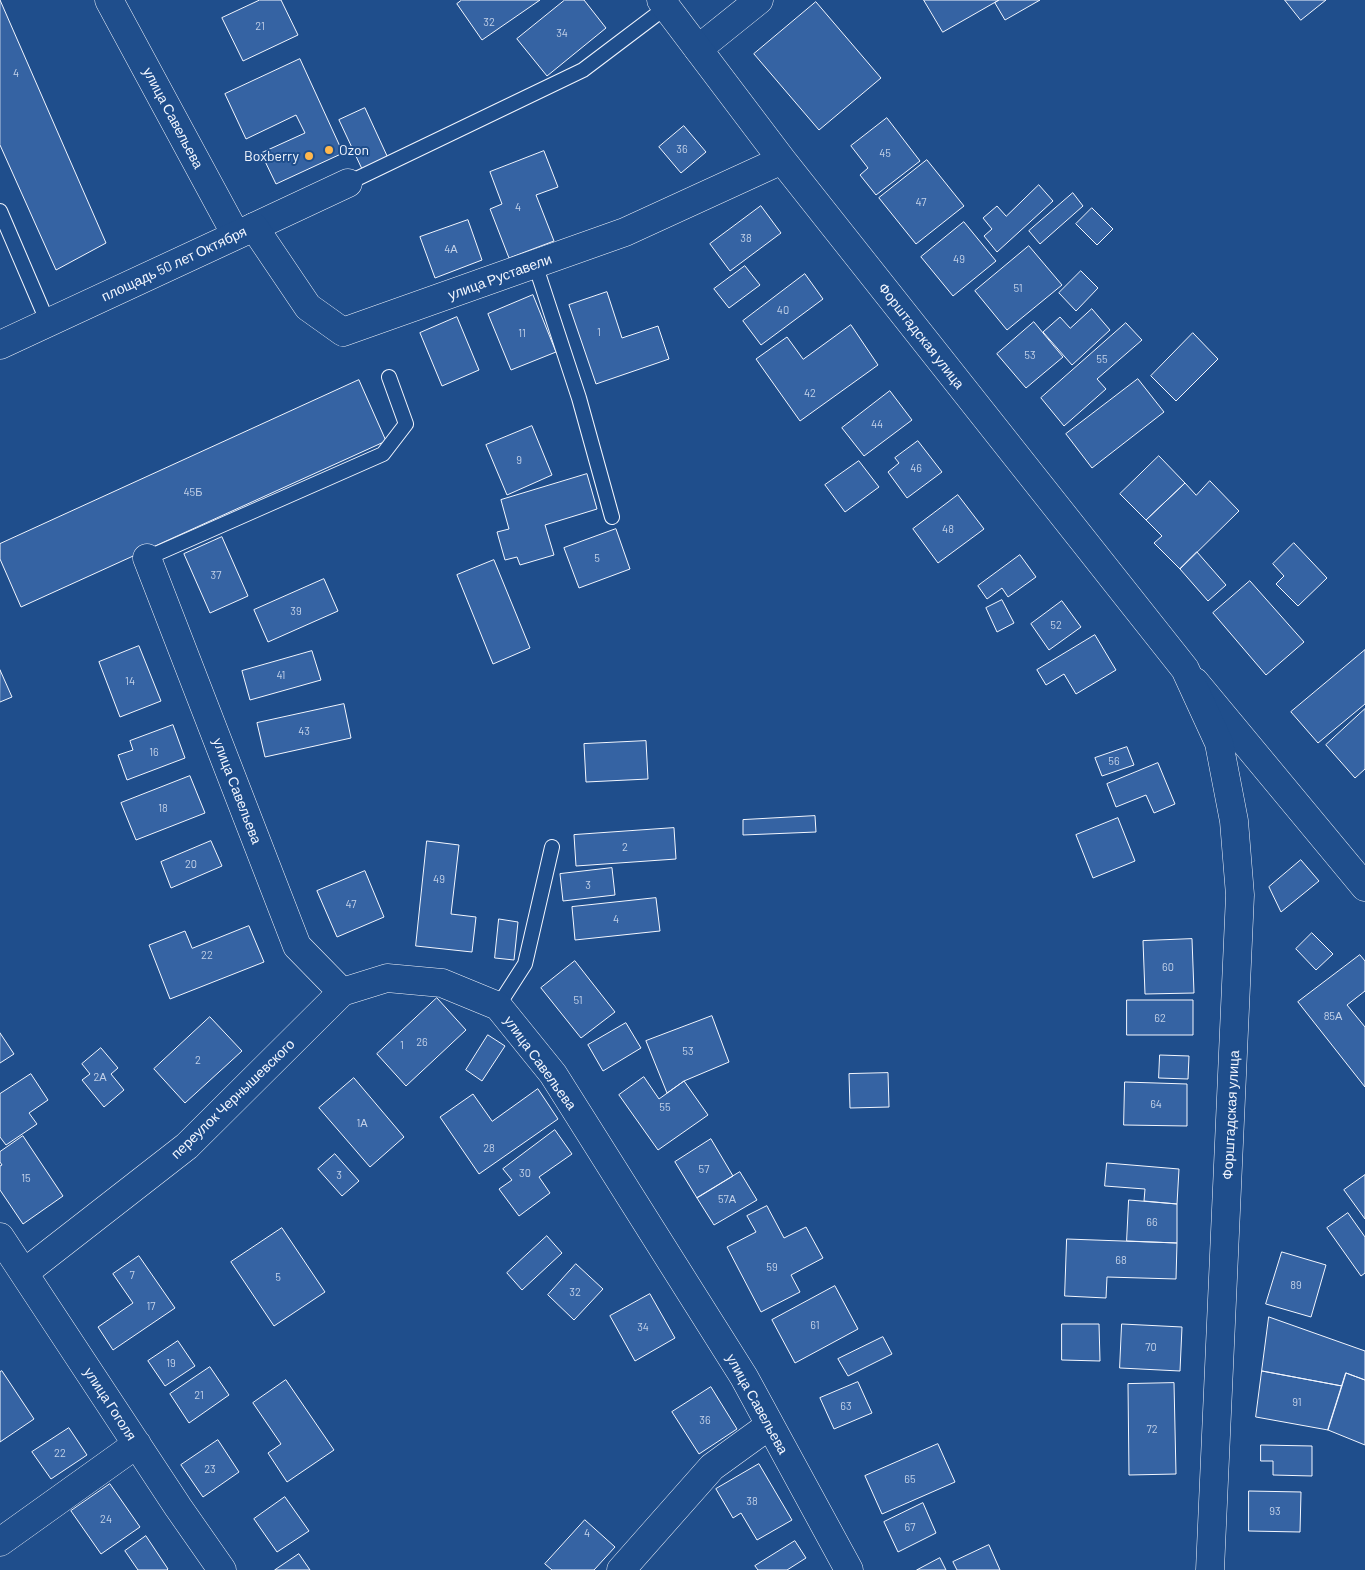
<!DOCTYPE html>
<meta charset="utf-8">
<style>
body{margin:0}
canvas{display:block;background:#1f4e8c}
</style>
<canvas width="1365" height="1570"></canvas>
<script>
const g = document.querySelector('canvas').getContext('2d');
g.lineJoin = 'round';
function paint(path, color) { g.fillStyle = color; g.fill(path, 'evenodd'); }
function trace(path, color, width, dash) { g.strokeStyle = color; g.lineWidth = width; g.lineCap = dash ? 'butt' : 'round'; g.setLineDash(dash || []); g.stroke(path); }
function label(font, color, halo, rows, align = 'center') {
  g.font = font + ' Barlow,sans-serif'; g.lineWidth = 4; g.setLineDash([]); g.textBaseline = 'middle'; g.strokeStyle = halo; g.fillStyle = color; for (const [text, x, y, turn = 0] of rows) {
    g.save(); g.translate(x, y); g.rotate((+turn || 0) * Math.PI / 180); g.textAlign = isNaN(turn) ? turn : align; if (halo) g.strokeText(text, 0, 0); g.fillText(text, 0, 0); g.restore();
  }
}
const building = new Path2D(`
 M0,0l106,243 -50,27 -56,-125z
 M260,0h21l17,35 -55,26 -21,-43z
 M462,0h78l-58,40 -25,-36z
 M565,0h19l22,28 -59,48 -30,-37z
 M924,0h75l-56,32z
 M999,0h41l-35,20 -10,-17z
 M1285,0h41l-25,20z
 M816,2l65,76 -62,52 -65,-76z
 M300,59l43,94 -67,31 -15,-31 44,-20 -9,-18 -50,24 -21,-45z
 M365,108l23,50 -26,11 -23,-49z
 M887,118l33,43 -44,34 -16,-20 8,-7 -17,-22z
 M684,126l22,26 -25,21 -22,-26z
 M544,151l14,36 -22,8 18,46 -45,17 -19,-49 12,-5 -12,-32z
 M927,160l37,46 -48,38 -37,-46z
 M1039,185l14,16 -56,51 -13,-16 8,-7 -9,-11 14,-12 9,10z
 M1073,193l10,13 -43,38 -11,-13z
 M761,206l20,27 -51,38 -20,-27z
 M1092,208l21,21 -16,16 -21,-21z
 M468,220l14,40 -47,18 -15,-41z
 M964,222l32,39 -43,35 -32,-39z
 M1029,246l33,39 -55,45 -32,-39z
 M745,266l15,19 -31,23 -15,-19z
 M1081,271l17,17 -22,23 -17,-18z
 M805,274l18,25 -62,46 -18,-24z
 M607,292l15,46 36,-12 11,33 -73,25 -27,-79z
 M533,295l23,57 -45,18 -23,-56z
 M1092,309l18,21 -38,35 -29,-33 17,-15 10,11z
 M457,317l22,53 -37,16 -22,-53z
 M1034,322l29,35 -37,31 -29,-34z
 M1126,323l16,17 -45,39 9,10 -42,37 -23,-28z
 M851,325l27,40 -78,56 -44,-62 31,-22 16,22z
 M1193,333l25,26 -42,42 -25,-25z
 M1138,379l26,33 -72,56 -26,-34z
 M359,380l27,61 -365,166 -21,-48v-15z
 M890,391l22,29 -48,36 -22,-28z
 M532,426l20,49 -45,20 -21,-50z
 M918,441l24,31 -35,26 -19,-26 11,-9 -4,-5z
 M1159,456l26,27 -39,37 -26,-26z
 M859,461l20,26 -34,25 -20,-27z
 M587,474l10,35 -52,16 9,30 -34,10 -3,-8 -12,3 -8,-28 12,-3 -8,-29z
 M1210,481l29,30 -59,58 -26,-26 8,-7 -16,-16 39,-37 11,12z
 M958,495l26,34 -46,34 -25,-34z
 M616,529l14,40 -51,19 -15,-40z
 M222,537l26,59 -38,17 -26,-59z
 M1294,543l33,35 -29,28 -22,-22 8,-8 -11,-12z
 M1197,552l29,33 -18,16 -28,-32z
 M1020,555l16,22 -28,20 -6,-9 -15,11 -9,-13z
 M494,560l36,88 -37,16 -36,-89z
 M324,579l14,32 -70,31 -14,-32z
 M1250,581l54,61 -38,33 -53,-62z
 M1002,600l12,23 -17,9 -11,-24z
 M1062,601l19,26 -32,23 -18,-26z
 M1095,635l21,35 -40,24 -12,-20 -18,11 -9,-15z
 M139,646l22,55 -41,16 -21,-55z
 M1365,650v54l-47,39 -27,-31z
 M312,651l9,29 -71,20 -8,-29z
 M0,670l12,27 -12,5z
 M344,704l7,34 -86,19 -8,-34z
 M1365,709v60l-10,9 -29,-33z
 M173,725l12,33 -58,22 -9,-25 15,-5 -3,-9z
 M646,741l2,38 -62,3 -2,-38z
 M1127,747l7,18 -32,11 -7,-18z
 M1158,763l17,41 -21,9 -8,-18 -30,12 -9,-23z
 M190,776l15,37 -69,27 -15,-37z
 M815,816l1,16 -73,3v-15z
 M1118,818l17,43 -42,17 -17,-43z
 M674,828l2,31 -100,7 -2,-31z
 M211,841l11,25 -51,22 -10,-26z
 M427,841l32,4 -8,69 25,3 -4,35 -56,-6z
 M1301,860l18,21 -38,31 -12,-25z
 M612,868l3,27 -52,6 -3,-27z
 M365,871l19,46 -47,20 -20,-46z
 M656,898l4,33 -85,9 -3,-33z
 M499,919l19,3 -4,38 -19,-2z
 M249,926l15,36 -94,37 -21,-54 36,-14 7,17z
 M1312,933l21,21 -17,16 -20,-21z
 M1192,939l2,54 -49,1 -2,-53z
 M1360,955l5,6v30l-18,14 18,22v60l-67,-85z
 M575,961l40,51 -34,26 -40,-50z
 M437,998l29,32 -60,56 -29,-32z
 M1127,1000h66v35h-66z
 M712,1016l17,46 -45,19 -17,12 -21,-52z
 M210,1017l32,34 -57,52 -31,-34z
 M626,1023l15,25 -38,23 -15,-26z
 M0,1033l14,21 -14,9z
 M488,1035l17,11 -23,35 -16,-11z
 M101,1048l17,20 -7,6 13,16 -20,17 -22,-27 8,-6 -8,-10z
 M1160,1055l29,1 -1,23 -29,-1z
 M888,1073l1,34 -39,1 -1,-34z
 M31,1074l17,26 -19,13 8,11 -31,21 -6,-8v-43z
 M644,1077l15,22 25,-18 24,34 -50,35 -39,-55z
 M354,1078l50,59 -34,30 -51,-59z
 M1125,1082l62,2v42l-63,-1z
 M538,1089l20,30 -79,55 -39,-57 33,-23 19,27z
 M555,1130l17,24 -33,23 11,16 -31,23 -20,-27 13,-9 -9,-11z
 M23,1136l40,60 -40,28 -23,-34v-24l2,-1 -2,-3v-10z
 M711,1139l22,37 -36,22 -22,-36z
 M335,1154l24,27 -17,15 -24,-27z
 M1107,1163l72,6 -2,35 -33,-3 1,-12 -40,-3z
 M740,1172l17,28 -43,25 -17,-27z
 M1365,1175v44l-21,-29z
 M1129,1200l48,4v39l-50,-2z
 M767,1206l17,32 22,-11 17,31 -32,17 9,17 -39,20 -34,-65 29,-15 -9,-16z
 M1348,1213l17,24v36l-4,3 -34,-48z
 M282,1228l43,64 -51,34 -43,-64z
 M547,1236l15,17 -40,37 -15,-17z
 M1067,1239l110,4 -1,36 -69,-2 -1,21 -41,-2z
 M1282,1252l44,13 -15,52 -45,-13z
 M139,1256l36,52 -62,42 -15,-23 35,-24 -20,-29z
 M576,1264l27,25 -29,31 -26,-25z
 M835,1286l23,43 -63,34 -23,-43z
 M650,1294l25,44 -40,23 -25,-45z
 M1269,1317l96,34v29l-19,-7 -4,13 -80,-15z
 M1062,1324h37l1,37 -38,-1z
 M1122,1324l60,3 -2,44 -60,-3z
 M883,1337l9,17 -44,22 -10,-17z
 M178,1341l17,25 -30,20 -17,-25z
 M210,1367l19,28 -40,28 -19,-29z
 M2,1371l32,48 -34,23v-70z
 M1262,1371l80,15 -14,44 -72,-13z
 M1346,1373l19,7v65l-37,-15z
 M286,1380l48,70 -47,32 -19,-29 13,-9 -28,-41z
 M858,1382l14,31 -38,16 -14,-31z
 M1174,1383l2,91 -47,1 -1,-91z
 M711,1387l26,42 -38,25 -27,-42z
 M69,1428l18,27 -36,24 -19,-27z
 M218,1440l21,32 -36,25 -22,-32z
 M938,1444l17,38 -73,32 -17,-38z
 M1261,1445l51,1v30l-39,-1v-14h-12z
 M759,1464l33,56 -35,20 -16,-27 -8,5 -17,-29z
 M110,1484l30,43 -39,27 -30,-43z
 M1249,1491l52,1 -1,40 -51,-1z
 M285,1497l24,34 -32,21 -23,-33z
 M923,1503l13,30 -38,19 -14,-30z
 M585,1520l30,27 -21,23h-42l-7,-6z
 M146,1536l22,33 -1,1h-29l-13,-19z
 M795,1541l11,17 -19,12h-29l-3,-4z
 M989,1545l11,25h-43l-4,-8z
 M299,1554l11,16h-35z
 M940,1558l6,12h-29z`);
paint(building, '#3563a3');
trace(building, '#f2f6ff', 1);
const lane = new Path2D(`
 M348,183l235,-113 86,-65
 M0,211l48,112
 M535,264l44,134 33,119
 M147,558l236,-104 23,-30 -17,-47
 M498,1006l27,-42 27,-117`);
const street = new Path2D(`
 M109,0l127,235
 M698,49l61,-49
 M254,227l94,-44
 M147,558l150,388 45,46 45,-14 55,5 56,23 55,68 191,303 105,193
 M1195,682l170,205
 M0,1237l178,270 44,63
 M24,1273l163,-127 155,-154
 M0,1542l137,-98
 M621,1570l91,-103 58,-42`);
const secondary = new Path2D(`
 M661,0l121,160 403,509 34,74 15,78 6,74 -30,675
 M0,345l254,-118 54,80 35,25 282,-100 157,-72`);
trace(lane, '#f2f6ff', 16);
trace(street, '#f2f6ff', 29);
trace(secondary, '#f2f6ff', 29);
trace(lane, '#1f4e8c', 14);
trace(street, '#1f4e8c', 28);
trace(secondary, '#1f4e8c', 28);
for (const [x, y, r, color] of [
 [329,150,5,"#ffb74d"],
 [309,156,5,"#ffb74d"]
]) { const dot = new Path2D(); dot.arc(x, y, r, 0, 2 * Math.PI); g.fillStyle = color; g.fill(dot); trace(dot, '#1f4e8c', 2); }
label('11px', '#c3d1e8', null, [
 ["32",489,22],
 ["21",260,26],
 ["34",562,33],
 ["4",16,73],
 ["36",682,149],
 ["45",885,153],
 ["47",921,202],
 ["4",518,207],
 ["38",746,238],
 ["4А",451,249],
 ["49",959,259],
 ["51",1018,288],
 ["40",783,310],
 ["1",599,332],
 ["11",522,333],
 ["53",1030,355],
 ["55",1102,359],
 ["42",810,393],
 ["44",877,424],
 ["9",519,460],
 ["46",916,468],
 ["45Б",193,492],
 ["48",948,529],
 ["5",597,558],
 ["37",216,575],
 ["39",296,611],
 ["52",1056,625],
 ["41",281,675],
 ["14",130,681],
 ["43",304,731],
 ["16",154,752],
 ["56",1114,761],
 ["18",163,808],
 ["2",625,847],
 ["20",191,864],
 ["49",439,879],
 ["3",588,885],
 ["47",351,904],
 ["4",616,919],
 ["22",207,955],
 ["60",1168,967],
 ["51",578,1000],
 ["85А",1333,1016],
 ["62",1160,1018],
 ["26",422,1042],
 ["1",402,1045],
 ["53",688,1051],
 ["2",198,1060],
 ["2А",100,1077],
 ["64",1156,1104],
 ["55",665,1107],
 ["1А",362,1123],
 ["28",489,1148],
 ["57",704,1169],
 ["30",525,1173],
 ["3",339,1175],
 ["15",26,1178],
 ["57А",727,1199],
 ["66",1152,1222],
 ["68",1121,1260],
 ["59",772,1267],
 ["7",132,1275],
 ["5",278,1277],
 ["89",1296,1285],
 ["32",575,1292],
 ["17",151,1306],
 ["61",815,1325],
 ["34",643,1327],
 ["70",1151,1347],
 ["19",171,1363],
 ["21",199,1395],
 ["91",1297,1402],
 ["63",846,1406],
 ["36",705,1420],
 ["72",1152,1429],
 ["22",60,1453],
 ["23",210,1469],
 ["65",910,1479],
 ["38",752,1501],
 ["93",1275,1511],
 ["24",106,1519],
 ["67",910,1527],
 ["4",587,1533]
]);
label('14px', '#f2f6ff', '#1f4e8c', [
 ["улица Савельева",173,118,62],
 ["площадь 50 лет Октября",174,264,-25],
 ["улица Руставели",500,277,-20],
 ["Форштадская улица",921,336,52],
 ["улица Савельева",237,791,69],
 ["улица Савельева",540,1063,54],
 ["переулок Чернышевского",233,1099,-44],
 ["Форштадская улица",1231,1115,-87],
 ["улица Гоголя",110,1404,57],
 ["улица Савельева",757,1404,61]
]);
label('14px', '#f2f6ff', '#1f4e8c', [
 ["Ozon",339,150],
 ["Boxberry",299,156,"right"]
], 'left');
</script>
